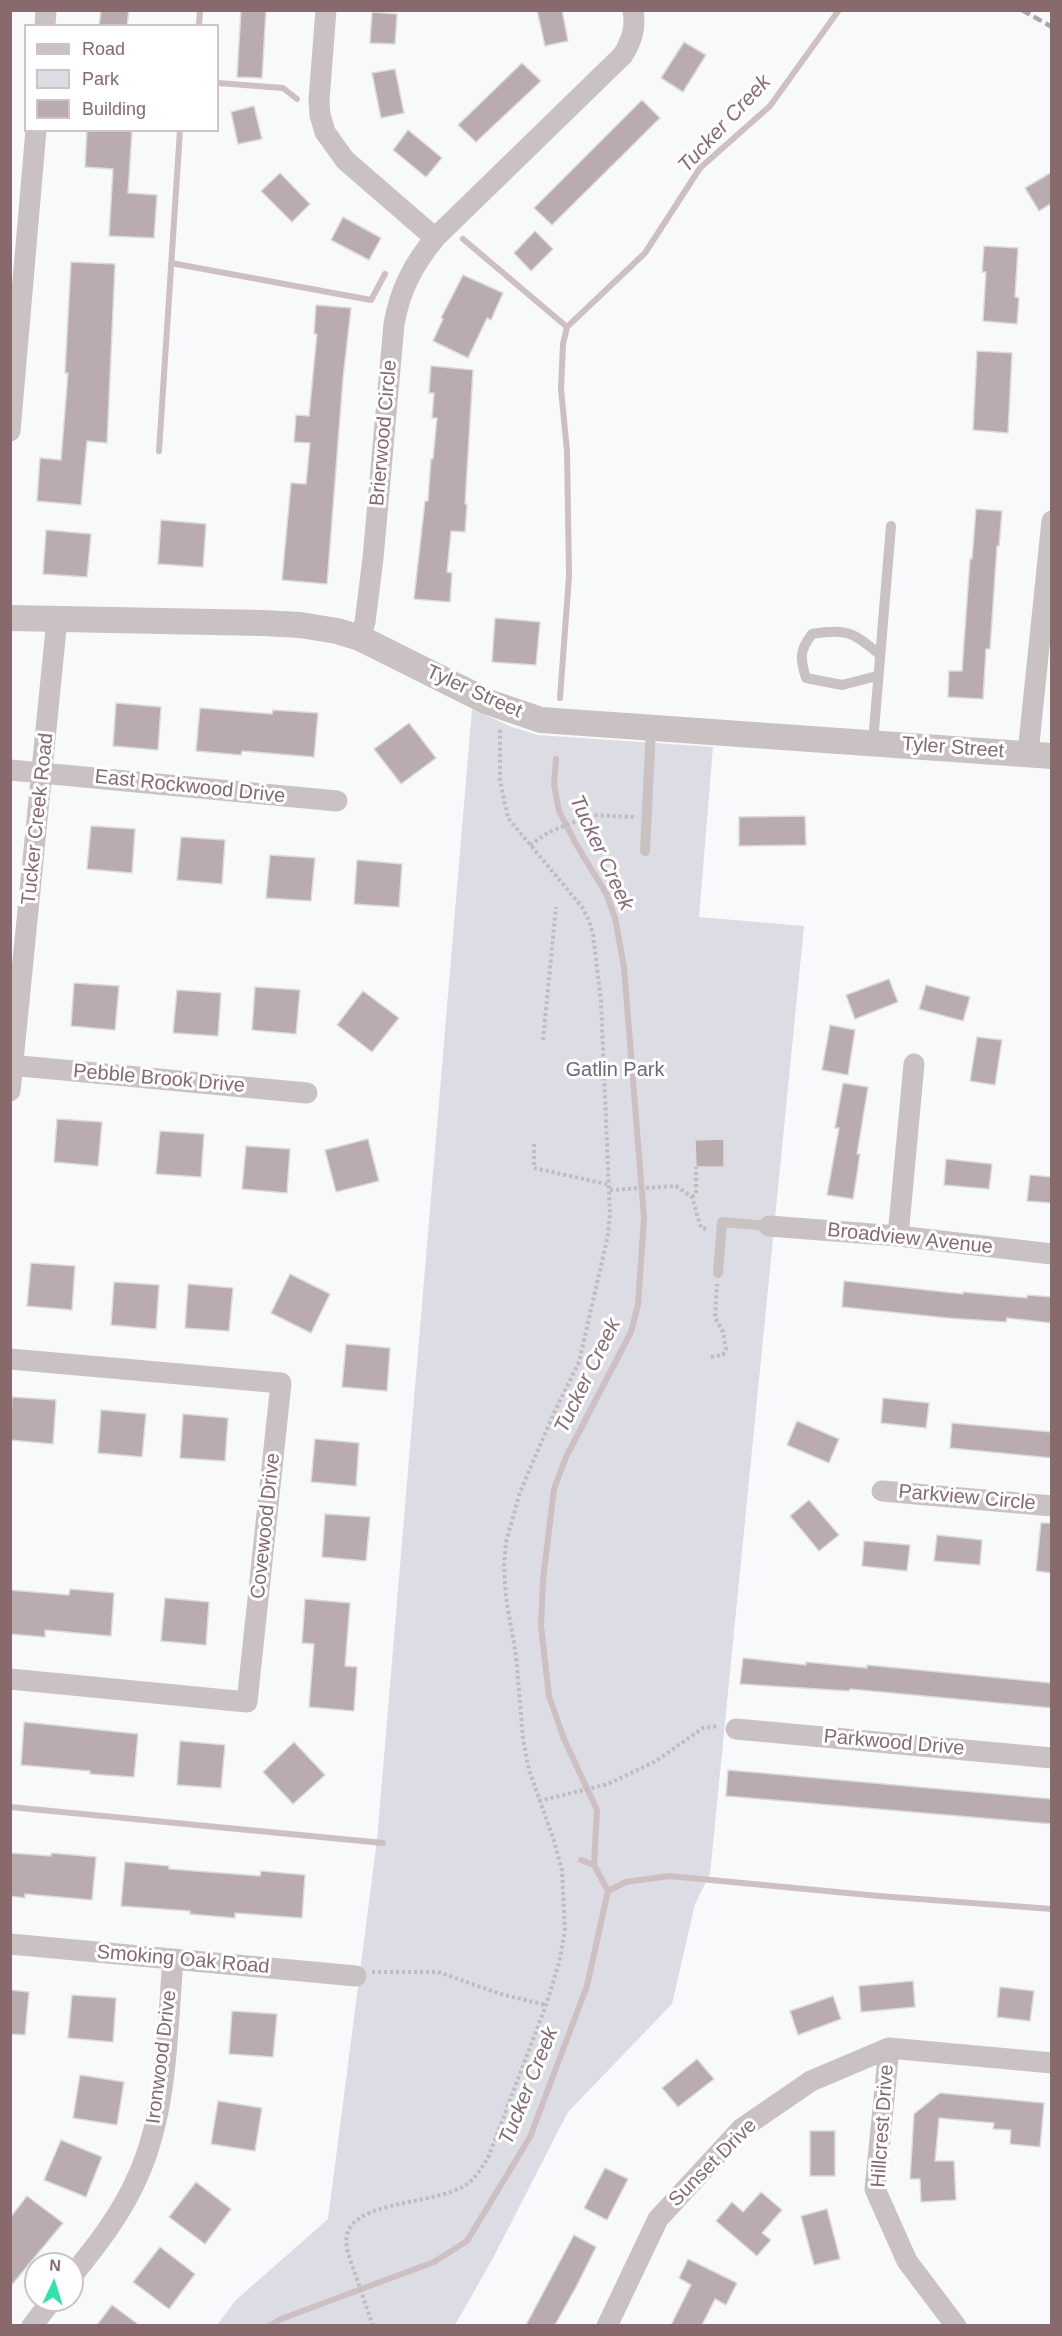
<!DOCTYPE html>
<style>
body{margin:0}
#map{position:relative;width:1062px;height:2336px;overflow:hidden;background:#f8f9fa;font-family:Helvetica,sans-serif}
canvas{display:block}
.frame{position:absolute;inset:0;border:12px solid #88696c;pointer-events:none}
.legend{position:absolute;left:24px;top:24px;width:195px;height:108px;box-sizing:border-box;background:#fff;border:2px solid #cfc3c4;margin:0;padding:8px 10px;list-style:none;font-size:18px;color:#88696c}
.legend li{display:flex;align-items:center;gap:12px;height:30px}
.legend b{width:30px;border:2px solid #cfc3c4}
.north{position:absolute;left:24px;top:2252px;width:60px;height:60px;box-sizing:border-box;background:#fff;border:2px solid #cfc3c4;border-radius:50%;rotate:4deg;font-size:16px;font-weight:700;line-height:24px;text-align:center;color:#88696c}
.north::after{content:'';display:block;margin:auto;width:21px;height:27px;background:#2ee3ac;clip-path:polygon(50% 0,100% 100%,50% 72%,0 100%)}
</style>
<div id="map">
<canvas width="1062" height="2336"></canvas>
<div class="frame"></div>
<ul class="legend">
<li><b style="height:8px;background:#cac1c2"></b>Road</li>
<li><b style="height:16px;background:#dcdce4"></b>Park</li>
<li><b style="height:16px;background:#baacae"></b>Building</li>
</ul>
<div class="north">N</div>
</div>
<script>
const g = document.querySelector('canvas').getContext('2d');
g.lineJoin = 'round';
function paint(path, color) { g.fillStyle = color; g.fill(path, 'evenodd'); }
function trace(path, color, width, dash) { g.strokeStyle = color; g.lineWidth = width; g.lineCap = dash ? 'butt' : 'round'; g.setLineDash(dash || []); g.stroke(path); }
function label(font, color, halo, rows, align = 'center') {
  g.font = font + ' Helvetica,sans-serif'; g.lineWidth = 6; g.setLineDash([]); g.textBaseline = 'middle'; g.strokeStyle = halo; g.fillStyle = color; for (const [text, x, y, turn = 0] of rows) {
    g.save(); g.translate(x, y); g.rotate((+turn || 0) * Math.PI / 180); g.textAlign = isNaN(turn) ? turn : align; if (halo) g.strokeText(text, 0, 0); g.fillText(text, 0, 0); g.restore();
  }
}
paint(new Path2D(`
 M472,709l40,18 26,8 175,12 -14,170 105,9 -94,948 -15,30 -23,100 -104,108 -75,146 -38,67 -239,1 20,-26 92,-81 49,-379z`), '#dcdce4');
trace(new Path2D(`
 M199,26l1,-16
 M218,83l65,5 14,11
 M463,239l104,88
 M171,263l200,37 14,-26
 M159,451l21,-321
 M560,698l9,-122 -2,-125 -6,-62 2,-45 4,-17 78,-74 55,-85 70,-62 69,-96
 M10,1807l373,36
 M581,1860l13,5
 M608,1891l18,-9 43,-6 210,20 173,13
 M269,2326l12,-7 153,-57 33,-21 63,-104 57,-151 21,-95 -14,-26 3,-55 -33,-71 -15,-43 -8,-70 2,-46 11,-91 12,-32 65,-125 7,-27 6,-87 -20,-251 -9,-49 -8,-23 -31,-51 -17,-33 -5,-27 2,-25`), '#cebfc3', 6);
const building = new Path2D(`
 M101,10h28l-2,16h-28z
 M241,10h25l-4,68 -25,-1z
 M537,10h25l6,31 -23,5z
 M372,12l25,2 -2,30 -25,-1z
 M684,42l22,13 -23,37 -22,-14z
 M522,63l19,18 -65,61 -18,-17z
 M395,69l9,44 -23,5 -9,-45z
 M642,100l18,18 -108,107 -18,-17z
 M254,106l8,33 -24,5 -7,-32z
 M87,130h45l-4,63 29,2 -3,43 -45,-2 4,-67 -28,-2z
 M408,130l34,28 -16,19 -33,-27z
 M1052,172v31l-13,8 -14,-23z
 M280,173l30,31 -18,18 -31,-31z
 M343,217l38,21 -12,22 -38,-20z
 M535,231l18,18 -22,22 -17,-18z
 M984,246l34,2 -3,49 4,1 -2,26 -34,-3 3,-49h-4z
 M71,262l44,2 -8,179 -20,-2 -6,64 -44,-4 3,-43 21,2 7,-87h-3z
 M463,275l40,18 -12,27 -4,-2 -19,40 -35,-17 10,-22 -2,-1z
 M316,305l35,3 -8,70 -16,206 -45,-4 9,-97 15,1 4,-41 -16,-1 2,-27 13,1 8,-82h-3z
 M977,351l35,2 -4,80 -35,-3z
 M431,366l42,4 -8,134h2l-2,28 -14,-1 -4,41 5,1 -2,29 -36,-3 11,-98h3l3,-42h2l4,-41h-5l2,-25h-5z
 M976,509l26,2 -3,35h-2l-7,103h-4l-3,50 -35,-2 1,-26h13l8,-112h2z
 M161,520l45,4 -3,43 -45,-3z
 M46,530l45,4 -4,43 -44,-3z
 M495,618l45,4 -4,43 -44,-3z
 M116,703l45,4 -3,43 -45,-4z
 M200,708l72,6 1,-4 45,3 -4,44 -72,-6 -1,4 -45,-4z
 M409,723l27,35 -35,26 -27,-35z
 M805,816l1,29 -67,1v-29z
 M91,826l44,3 -3,44 -45,-4z
 M181,837l44,3 -3,44 -45,-4z
 M270,855l45,3 -4,43 -45,-3z
 M357,860l45,4 -3,43 -45,-3z
 M889,979l9,23 -43,17 -9,-24z
 M74,983l45,3 -4,44 -44,-4z
 M926,985l44,12 -7,24 -44,-12z
 M255,987l45,3 -4,44 -44,-4z
 M177,990l44,3 -3,43 -45,-3z
 M363,991l36,27 -27,34 -35,-27z
 M830,1025l25,5 -7,45 -26,-5z
 M977,1037l25,3 -7,45 -25,-4z
 M843,1083l25,4 -11,67h3l-7,45 -26,-4 12,-67h-4z
 M57,1119l45,3 -4,44 -44,-4z
 M160,1131l44,3 -3,43 -45,-3z
 M368,1139l11,42 -43,11 -11,-42z
 M724,1139v28h-28l-1,-27z
 M246,1146l44,3 -3,44 -45,-4z
 M946,1159l46,5 -3,25 -45,-4z
 M1030,1175l22,2v26l-25,-2z
 M31,1263l44,3 -3,44 -45,-4z
 M290,1274l40,20 -19,39 -40,-20z
 M844,1281l119,13v-2l64,6v-3l25,2v26l-45,-5 -1,4 -58,-4 -106,-11z
 M114,1282l45,3 -3,44 -45,-4z
 M188,1284l45,4 -4,43 -44,-3z
 M346,1344l44,4 -3,43 -45,-4z
 M12,1397l44,3 -3,44 -43,-4z
 M883,1398l46,5 -3,25 -45,-5z
 M101,1410l45,4 -4,43 -44,-4z
 M183,1414l45,4 -3,43 -45,-3z
 M797,1421l42,18 -10,24 -42,-18z
 M952,1423l100,9v26l-102,-10z
 M315,1439l44,4 -3,43 -45,-4z
 M809,1500l30,35 -20,16 -29,-35z
 M325,1514l45,3 -4,44 -44,-4z
 M1041,1523h11v50l-16,-2z
 M937,1535l45,5 -2,25 -46,-4z
 M864,1541l46,4 -3,26 -45,-5z
 M70,1589l44,4 -3,43 -66,-6v7l-35,-3v-44l59,5z
 M165,1598l44,4 -3,43 -45,-4z
 M305,1599l45,4 -5,63 12,1 -3,44 -45,-4 5,-63 -12,-1z
 M743,1658l63,7v-3l61,6v-3l185,18v25l-202,-19 -1,2 -109,-7z
 M24,1722l114,12 -4,43 -44,-3v-3l-69,-6z
 M180,1741l45,4 -4,43 -44,-3z
 M294,1742l31,33 -32,29 -30,-32z
 M728,1770l324,29v25l-326,-28z
 M10,1853l41,3v-3l45,4 -4,43 -67,-6v4l-15,-2z
 M125,1862l44,4v3l91,7 1,-5 44,4 -3,43 -67,-5v5l-45,-4v-3l-69,-5z
 M913,1981l2,26 -54,5 -2,-26z
 M1000,1987l34,4 -4,30 -33,-4z
 M10,1990l19,2 -4,43 -15,-1z
 M72,1995l44,3 -3,44 -45,-4z
 M833,1996l8,23 -43,16 -8,-24z
 M232,2011l45,3 -4,43 -44,-3z
 M697,2059l17,20 -36,28 -16,-19z
 M80,2075l44,7 -7,43 -44,-7z
 M940,2093l104,10 -4,44 -30,-3 1,-14 -18,-1 1,-6 -55,-5 -4,43h19l2,39 -35,2 -1,-23h-10l4,-65z
 M218,2101l44,7 -7,43 -44,-7z
 M810,2131h25v45h-25z
 M61,2140l41,17 -16,40 -42,-17z
 M605,2168l23,11 -21,41 -23,-12z
 M196,2182l35,27 -26,35 -36,-27z
 M761,2192l21,18 -20,23 9,7 -14,16 -41,-35 16,-19 11,10z
 M27,2196l36,27 -53,64v-69z
 M827,2209l13,50 -26,6 -13,-49z
 M574,2235l22,12 -20,40 -21,38h-29z
 M160,2247l35,27 -26,35 -36,-27z
 M688,2259l49,24 -11,22 -11,-6 -13,26h-31l20,-40 -12,-7z
 M112,2305l27,20h-42z`);
paint(building, '#baacae');
trace(building, '#dadbdc', 1.5);
trace(new Path2D(`
 M530,845l19,-13 43,-17 42,2
 M543,1040l13,-133
 M534,1144v24l76,17
 M610,1190l66,-4 16,11 9,31 7,1
 M692,1197l4,-3v-27
 M711,1357l12,-2 3,-6 -3,-17 -8,-14 2,-34
 M539,1801l69,-17 48,-23 47,-33 16,-2
 M372,1972h66l63,22 45,11
 M373,2326l-24,-70c-3,-10 -5,-22 3,-31 20,-24 83,-22 112,-39 11,-6 17,-18 24,-28l58,-153 13,-42 6,-32 -3,-61 -8,-29 -25,-71 -6,-31 -7,-84 -10,-57 -2,-32 2,-24 14,-50 34,-79 25,-51 29,-127 2,-21 -9,-212 -8,-68 -4,-13 -7,-14 -74,-89 -8,-38v-52`), '#c2bbbc', 4, [3, 3]);
trace(new Path2D(`
 M877,676l-35,9 -36,-7c-6,-19 -7,-27 6,-44 34,-6 41,-2 67,20
 M873,742l18,-216
 M645,851l6,-123
 M718,1273l4,-51 47,4`), '#cac1c2', 10);
trace(new Path2D(`
 M326,10l-7,90 1,15 5,17 20,28 90,78
 M45,26l1,-16
 M10,431l26,-301
 M360,638l5,-16 8,-64 21,-234c6,-34 19,-59 41,-86l188,-183c9,-15 13,-27 10,-45
 M1028,753l24,-232
 M10,770l327,31
 M10,1065l297,28
 M10,1091l47,-472
 M769,1226l129,10 154,18
 M898,1236l16,-172
 M10,1359l271,24 -34,319 -237,-23
 M882,1491l170,15
 M736,1729l316,29
 M10,1944l346,32
 M889,2048l-14,141 32,72 49,65
 M72,2276c25,-31 50,-63 66,-100 30,-67 29,-145 35,-217
 M32,2326l20,-26
 M607,2326l51,-107 83,-90 70,-48 78,-33 163,15`), '#cac1c2', 21);
trace(new Path2D(`
 M10,618l253,5 37,2 37,6 23,7 128,64 53,18 511,36`), '#cac1c2', 26);
trace(new Path2D(`
 M1022,10l30,17`), '#b1a4a6', 4.5, [9, 4.5]);
label('20px', '#88696c', '#fff', [
 ["Brierwood Circle",384,433,-85],
 ["Tyler Street",474,692,24],
 ["Tyler Street",953,748,4],
 ["East Rockwood Drive",190,787,6],
 ["Tucker Creek Road",38,819,-84],
 ["Pebble Brook Drive",159,1079,5],
 ["Broadview Avenue",910,1239,6],
 ["Parkview Circle",967,1498,5],
 ["Covewood Drive",266,1526,-84],
 ["Parkwood Drive",894,1743,5],
 ["Smoking Oak Road",183,1960,5],
 ["Ironwood Drive",162,2057,-83],
 ["Hillcrest Drive",883,2126,-86],
 ["Sunset Drive",713,2163,-45]
]);
label('20px', '#6e687f', '#fff', [
 ["Gatlin Park",615,1070]
]);
label('italic 21px', '#8a6a73', '#fff', [
 ["Tucker Creek",725,124,-47],
 ["Tucker Creek",601,853,65],
 ["Tucker Creek",588,1376,-64],
 ["Tucker Creek",529,2086,-68]
]);
</script>
